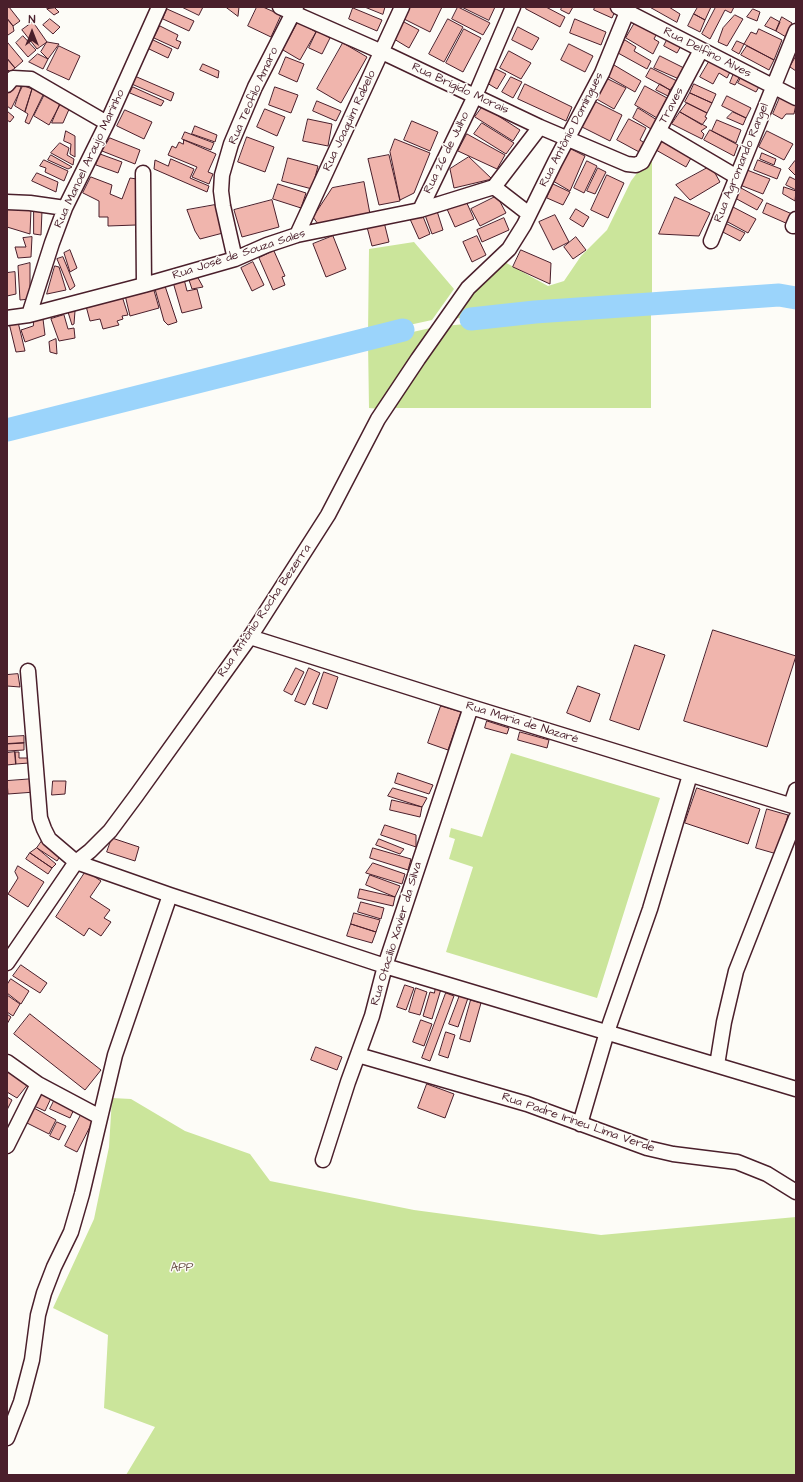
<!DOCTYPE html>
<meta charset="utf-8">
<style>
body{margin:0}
#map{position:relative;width:803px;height:1482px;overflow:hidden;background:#fdfcf7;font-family:"Architects Daughter",sans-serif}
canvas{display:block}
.frame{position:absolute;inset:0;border:8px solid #4a1f2b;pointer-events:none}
.north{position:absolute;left:12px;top:12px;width:40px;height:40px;-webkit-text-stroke:3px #fdfcf7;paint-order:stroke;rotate:0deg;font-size:11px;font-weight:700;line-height:16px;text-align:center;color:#4a1f2b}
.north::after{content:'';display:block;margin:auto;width:14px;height:18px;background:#4a1f2b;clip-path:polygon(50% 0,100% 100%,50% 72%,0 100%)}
</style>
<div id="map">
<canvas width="803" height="1482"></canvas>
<div class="frame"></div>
<div class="north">N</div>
</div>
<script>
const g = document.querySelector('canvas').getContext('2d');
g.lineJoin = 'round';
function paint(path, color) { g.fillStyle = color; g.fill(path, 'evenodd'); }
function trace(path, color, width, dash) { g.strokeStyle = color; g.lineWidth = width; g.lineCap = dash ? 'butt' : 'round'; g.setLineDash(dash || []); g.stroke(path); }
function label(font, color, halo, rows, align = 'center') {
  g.font = font + ' "Architects Daughter",sans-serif'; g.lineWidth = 3; g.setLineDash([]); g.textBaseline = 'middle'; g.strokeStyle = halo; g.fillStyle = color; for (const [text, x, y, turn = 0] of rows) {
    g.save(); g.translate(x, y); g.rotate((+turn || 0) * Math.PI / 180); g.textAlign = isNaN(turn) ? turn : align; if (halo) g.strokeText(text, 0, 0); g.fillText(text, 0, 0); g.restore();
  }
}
paint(new Path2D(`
 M652,153v147l-202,19 51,-59 47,26 16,-5 17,-25 26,-26 24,-49z
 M414,242l40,47 -22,31 -64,14 1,-85z
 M651,307v101h-262l55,-82z
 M435,327l-54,82 -12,-1 -1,-66z
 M511,753l149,45 -63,200 -151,-46 27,-85 -24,-8 6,-20 -6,-2 2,-9 31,9z
 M112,1098l19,1 54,32 65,23 20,27 144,29 187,25 195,-18v258h-670l29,-48 -51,-19 4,-73 -55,-27 41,-89 15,-72z`), '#cbe59b');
trace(new Path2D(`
 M471,319l64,-7 244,-17 17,3
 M7,430l396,-100`), '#9bd4fb', 23);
const building = new Path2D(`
 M8,7h1l11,14 -7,5 -6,-8z
 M182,7h21l-4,8z
 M226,7h13l-1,9z
 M257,7h6l18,8 -10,22 -23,-11z
 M365,7h20l-2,7z
 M410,7h32l-12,25 -26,-13z
 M458,7l32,16 -7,12 -31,-16z
 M462,7h33l-6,13z
 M527,7h19l19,10 -5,10 -34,-18z
 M562,7h11l-4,7 -8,-4z
 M595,7h16l5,2 -4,9 -18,-8z
 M650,7h19l11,7 -3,8z
 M698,7h13l-6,13 -11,-6z
 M716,7h18l-3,6 -6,-3 -15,29 -8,-5z
 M55,8l4,4 -5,3 -7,-6z
 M353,8l29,12 -5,11 -28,-12z
 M167,9l27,12 -5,10 -26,-12z
 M753,9l7,3 -3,9 -10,-4z
 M694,14l11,6 -5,12 -12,-6z
 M735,15l8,4 -16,27 -9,-4 5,-14z
 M771,17l9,5 -4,9 -11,-5z
 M782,17l10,6 -6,14 -10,-6z
 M7,19l6,7 1,5 -6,4 -1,-1z
 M50,19l10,8 -7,7 -10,-9z
 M448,19l15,8 -19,35 -15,-8z
 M575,19l31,13 -5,13 -31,-12z
 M637,19l21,12 -4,8 5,3 -6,12 -27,-16z
 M33,22l14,20 -10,7 -15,-19z
 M298,22l18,10 -16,28 -17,-10z
 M404,22l15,8 -10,18 -15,-9z
 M160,26l18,9 -2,5 5,2 -3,7 -24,-11z
 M518,27l21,11 -7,12 -20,-10z
 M464,29l17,9 -18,34 -17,-9z
 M759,29l23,11 -8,20 -30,-16 7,-12 5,2z
 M317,31l13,7 -8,16 -13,-6z
 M23,36l13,14 -8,7 -12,-14z
 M669,36l13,8 -5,9 -13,-7z
 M151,39l21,10 -4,9 -21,-10z
 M625,40l11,7 -2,4 17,10 -4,8 -29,-16z
 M737,41l7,3 -5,10 -7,-4z
 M47,42l12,2 -11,15 -7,-7z
 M8,43l15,18 -8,7 -8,-10v-13z
 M343,43l24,14 -26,46 -24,-14z
 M569,44l24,12 -8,16 -24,-12z
 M59,46l21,10 -11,24 -22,-10z
 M747,46l27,14 -5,10 -28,-15z
 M509,51l22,12 -10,16 -21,-11z
 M38,54l10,5 -5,10 -14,-7z
 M660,56l24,12 -5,11 -25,-11z
 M796,56v15l-6,-4z
 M286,57l18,7 -7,18 -18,-8z
 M7,59l8,9 -5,4 -3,-3z
 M710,60l21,10 -4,8 -8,-5 -6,11 -13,-7z
 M203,64l16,7 -1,7 -18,-8z
 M614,65l27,16 -6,11 -28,-16z
 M651,68l26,13 -7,9 -24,-13z
 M496,69l10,5 -9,15 -10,-6z
 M734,73l6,3 -5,9 -5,-2z
 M130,74l44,19 -3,8 -44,-19z
 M742,76l18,9 -4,7 -18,-9z
 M511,77l11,5 -9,16 -11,-6z
 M604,77l22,11 -12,21 -21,-12z
 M11,81l11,6 -11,22 -4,-3v-17z
 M525,84l47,23 -6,14 -48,-22z
 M660,84l10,6 -2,6 -12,-6z
 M694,84l22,10 -4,9 -22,-10z
 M22,85l10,4 -7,23 -10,-6z
 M645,86l22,12 -10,20 -22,-13z
 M33,87l11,6 -15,31 -4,-2 3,-8 -3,-2z
 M133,87l31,14 -3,5 -31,-13z
 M275,87l23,8 -7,18 -22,-8z
 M690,93l22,10 -5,10 -22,-11z
 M45,94l17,7 -13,24 -15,-9z
 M781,95l15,9 -2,10h-8l-4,5 -9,-5z
 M727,96l24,12 -5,10 -24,-12z
 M317,101l24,10 -5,10 -23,-10z
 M594,101l28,14 -12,26 -28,-14z
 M687,103l20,10 -2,4 2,1 -5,7 -22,-13z
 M60,104l10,3 -7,16h-11z
 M483,106l37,24 -7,11 -38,-24z
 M638,108l19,12 -6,9 -18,-11z
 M265,109l20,8 -8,19 -20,-9z
 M125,110l27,12 -8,17 -27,-13z
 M7,111l7,6 -4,5 -3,-2z
 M680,112l27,15 -6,4 3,3 -2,5 -30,-15z
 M733,112l13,6 -3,7 -16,-7z
 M308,119l24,5 -4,22 -25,-5z
 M629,119l17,9 -6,12 6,4 -5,9 -24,-13z
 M717,120l24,10 -5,13 -24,-12z
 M412,121l26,11 -8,19 -26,-11z
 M482,123l32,20 -8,11 -32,-20z
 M195,126l22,9 -2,7 -23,-8z
 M710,130l28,15 -4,11 -30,-16z
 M66,131l9,5v21l-5,-3 1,-10 -7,-3z
 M767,131l26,13 -9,16 -25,-13z
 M185,132l29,11 -3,7 -29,-11z
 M467,134l38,21 -8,14 -39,-18z
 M247,137l27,10 -9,25 -27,-10z
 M110,138l30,12 -5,14 -33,-13z
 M395,139l35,14 -16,40 -14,7 -10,-48z
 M184,140l32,14 -8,18 5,2 -4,10 -17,-7 5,-10 -29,-12 4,-9 4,2 3,-6 4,2z
 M661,141l30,17 -5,9 -30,-17z
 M60,143l9,5 -2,7 7,4 -1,6 -22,-12z
 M571,149l14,7 -15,35 -17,-10z
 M762,153l14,6 -2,6 -14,-6z
 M100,154l22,8 -4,11 -22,-8z
 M51,155l21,12 -4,2 -20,-9z
 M389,155l11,46 -21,4 -11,-46z
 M469,157l23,22 -38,9 -4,-19z
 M288,158l30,8 -6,23 -30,-8z
 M171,159l23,10 -4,9 19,8 -2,6 -53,-23 1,-9 13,6z
 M44,160l24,11 -4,10 -19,-9 1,-4 -6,-2z
 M758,160l23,9 -4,10 -23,-9z
 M587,161l10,5 -13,27 -10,-5z
 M795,161l1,1v14l-7,-7z
 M711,166l9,16 -30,18 -14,-15z
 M598,168l8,4 -11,22 -8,-3z
 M747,170l23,9 -7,15 -23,-9z
 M37,173l21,9 -2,10 -24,-11z
 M607,175l17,8 -16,35 -17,-8z
 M91,177l21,8 -2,9 12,5 8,-21 7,1 -1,46 -28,1v-9h-9v-16l-16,-8z
 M790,177l6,3v10l-10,-5z
 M364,182l6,32 -52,10 -5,-7 19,-29z
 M278,184l28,9 -5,15 -28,-9z
 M553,184l17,8 -7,13 -16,-7z
 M784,187l12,4 -1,10 -12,-7z
 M741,188l22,12 -6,10 -22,-12z
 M497,196l9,17 -26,13 -9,-17z
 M675,197l35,16 -11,23 -40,-2z
 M272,200l7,27 -37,10 -8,-27z
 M466,201l8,18 -19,8 -8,-18z
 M767,203l25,11 -4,10 -25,-11z
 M215,205l8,28 -23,6 -5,-8 -8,-21z
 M733,207l23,12 -8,14 -22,-12z
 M7,208l24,1 -1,25 -23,-7z
 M576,209l13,8 -6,10 -13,-8z
 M34,210l8,1 -1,24 -7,-1z
 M437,211l6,19 -11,4 -7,-19z
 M422,214l8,20 -11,5 -9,-20z
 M555,215l14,27 -16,8 -14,-28z
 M504,218l5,12 -27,12 -5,-12z
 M384,222l5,20 -17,4 -5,-19z
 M723,222l22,11 -5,8 -21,-11z
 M333,236l13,33 -20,8 -13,-33z
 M477,236l9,19 -14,7 -9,-20z
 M32,237l-1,20 -13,1 -3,-11h11l-3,-9z
 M576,237l10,13 -13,9 -9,-12z
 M70,250l7,18 -7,4 -6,-19z
 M521,250l30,13 -1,21 -37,-17z
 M274,251l11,25 -3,1 3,8 -12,5 -14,-32z
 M63,257l12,29 -5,4 -13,-31z
 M253,262l11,23 -12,6 -11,-23z
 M30,263v36l-10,1 -2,-34z
 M55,266l4,1 7,23 -19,4z
 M15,272l1,22 -9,2v-23z
 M197,276l6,11 -11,2 -4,-12z
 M184,279l3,12 10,-2 5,19 -20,5 -9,-31z
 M165,286l12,36 -9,3 -4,-4 -9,-32z
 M153,287l6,21 -29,8 -5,-21z
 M122,296l6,19 -6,1 1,3 -6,2 2,4 -16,4 -3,-10 -10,2 -4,-15z
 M75,311l-1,13 -2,1 -4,-13z
 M64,315l4,14 6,-1 1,10 -16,3 -8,-22z
 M34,317h15l-6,2 2,16 -20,7 -4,-12 12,-4z
 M18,322l7,29 -9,1 -7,-29z
 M56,339l1,15 -7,-2 -1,-10z
 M713,630l83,26 -29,91 -83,-26z
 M635,645l30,10 -26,75 -29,-10z
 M296,668l8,4 -12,23 -8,-4z
 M309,668l11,5 -15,32 -10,-4z
 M324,672l14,5 -11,32 -14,-5z
 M18,674l2,13 -13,-1v-11z
 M578,686l22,8 -10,28 -23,-9z
 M441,706l20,6 -13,38 -20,-7z
 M487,721l22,7 -2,6 -22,-6z
 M520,732l29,8 -2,8 -29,-8z
 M24,736v7l-17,1v-7z
 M24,743v7l-17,1v-7z
 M15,752h4v6h9l1,5 -13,1z
 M15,752l1,12 -9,1v-12z
 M398,773l35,12 -4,9 -34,-11z
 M34,779l1,13 -27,2 -1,-13z
 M53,781h13l-1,13 -13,1z
 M393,788l34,10 -5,9 -34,-11z
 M697,788l63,21 -12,35 -63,-21z
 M392,800l30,7 -2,10 -30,-7z
 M767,809l21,6 -11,39 -21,-6z
 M385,825l31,10v12l-35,-12z
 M44,838l19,14 -6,9 -20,-13z
 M112,838l27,9 -4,14 -28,-9z
 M379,839l25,10 -4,5 -24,-9z
 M37,848l19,16 -4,4 -22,-15z
 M373,848l38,11 -3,11 -38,-12z
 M30,853l22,15 -4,6 -22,-15z
 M373,863l32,11 -3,10 -36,-11z
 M18,866l26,16 -16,25 -20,-13 10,-16 -3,-6z
 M86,871l15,10 -11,16 20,13 -6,8 7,4 -10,14 -12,-8 -5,8 -28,-19z
 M370,875l30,11 -5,11 -29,-12z
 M360,889l35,8 -2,9 -35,-8z
 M361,902l23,6 -3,11 -23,-7z
 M354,913l26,7 -4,12 -25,-8z
 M351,924l25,8 -4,11 -25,-7z
 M21,965l26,18 -7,10 -27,-17z
 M11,979l18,12 -8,13 -14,-11v-8z
 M405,985l9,3 -8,22 -9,-3z
 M436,987l5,2 -9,30 -9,-3 7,-24 4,1z
 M416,988l11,4 -7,23 -11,-3z
 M446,993l8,3 -24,65 -8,-3z
 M7,995l13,9 -7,12 -6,-4z
 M460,995l8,3 -10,29 -9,-3z
 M471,1000l10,3 -11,39 -10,-3z
 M7,1014l4,3 -4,7z
 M30,1014l71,56 -16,20 -71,-56z
 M421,1020l11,4 -8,22 -11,-4z
 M446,1032l9,3 -7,23 -9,-3z
 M316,1047l26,10 -5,13 -26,-10z
 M7,1067l22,16 -12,15 -10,-6z
 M427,1084l27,10 -9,24 -27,-10z
 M41,1091l11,5 -7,15 -11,-5z
 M7,1097l5,3 -5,10z
 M55,1099l20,8 -5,11 -20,-9z
 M32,1107l24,13 -7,14 -24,-12z
 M83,1111l12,6 -18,35 -12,-6z
 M57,1122l9,4 -7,14 -9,-4z`);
paint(building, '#f0b5ad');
trace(building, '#4a1f2b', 1);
const minor = new Path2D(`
 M280,7l102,45 158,75 87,37 9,1 6,-3 59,-112
 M618,7l178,91
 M7,85l6,-7 18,1 76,44
 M659,131l78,46
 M143,173l1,112
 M494,187l46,-60
 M494,187l35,27
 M7,202l23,1 35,5
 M420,210l55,-114 38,-89
 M793,226l3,-7
 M297,235l105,-228
 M711,241l85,-210
 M235,259l-12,-53 -2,-15 1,-16 9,-31 24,-57 41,-80
 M29,315l23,-72 13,-35 42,-85 52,-116
 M7,318l22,-3 115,-30 91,-26 32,-14 30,-10 123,-25 74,-23
 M250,637l221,70 325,100
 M28,671l12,147 4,11 5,10 27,23 94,33 215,71 411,123
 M791,805l5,-15
 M7,963l69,-101 14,-11 20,-20 26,-35 114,-159 78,-122 50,-96 40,-60 50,-71 41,-39 15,-24 31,-63 47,-89 27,-66
 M358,1055l169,49 120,44 26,6 64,8 30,12 29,18
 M7,1062l31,22 62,33
 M717,1065l7,-43 12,-51 60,-153
 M580,1124l27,-92 43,-123 40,-134
 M7,1146l31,-62
 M323,1160l25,-78 24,-66 13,-50 86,-259
 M7,1438l14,-36 11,-42 6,-45 6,-22 10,-26 17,-35 11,-38 33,-139 55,-160`);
trace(minor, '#4a1f2b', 17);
trace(minor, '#fdfcf7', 14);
label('12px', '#4a1f2b', '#fdfcf7', [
 ["Rua Delfino Alves",707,53,27],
 ["Rua Brígido Morais",460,89,25],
 ["Rua Teofilo Amaro",254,96,-66],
 ["Traves",672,106,-62],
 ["Rua Joaquim Rabelo",350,121,-65],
 ["Rua Antônio Domingues",572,130,-63],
 ["Rua 26 de Julho",447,153,-64],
 ["Rua Manoel Araujo Marinho",90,159,-65],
 ["Rua Agromando Rangel",742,163,-68],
 ["Rua José de Souza Sales",239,255,-18],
 ["Rua Antônio Rocha Bezerra",265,611,-56],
 ["Rua Maria de Nazaré",522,723,17],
 ["Rua Otacílio Xavier da Silva",397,934,-73],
 ["Rua Padre Irineu Lima Verde",578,1123,19]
]);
label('12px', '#6a5047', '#fdfcf7', [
 ["APP",182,1268]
]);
</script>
